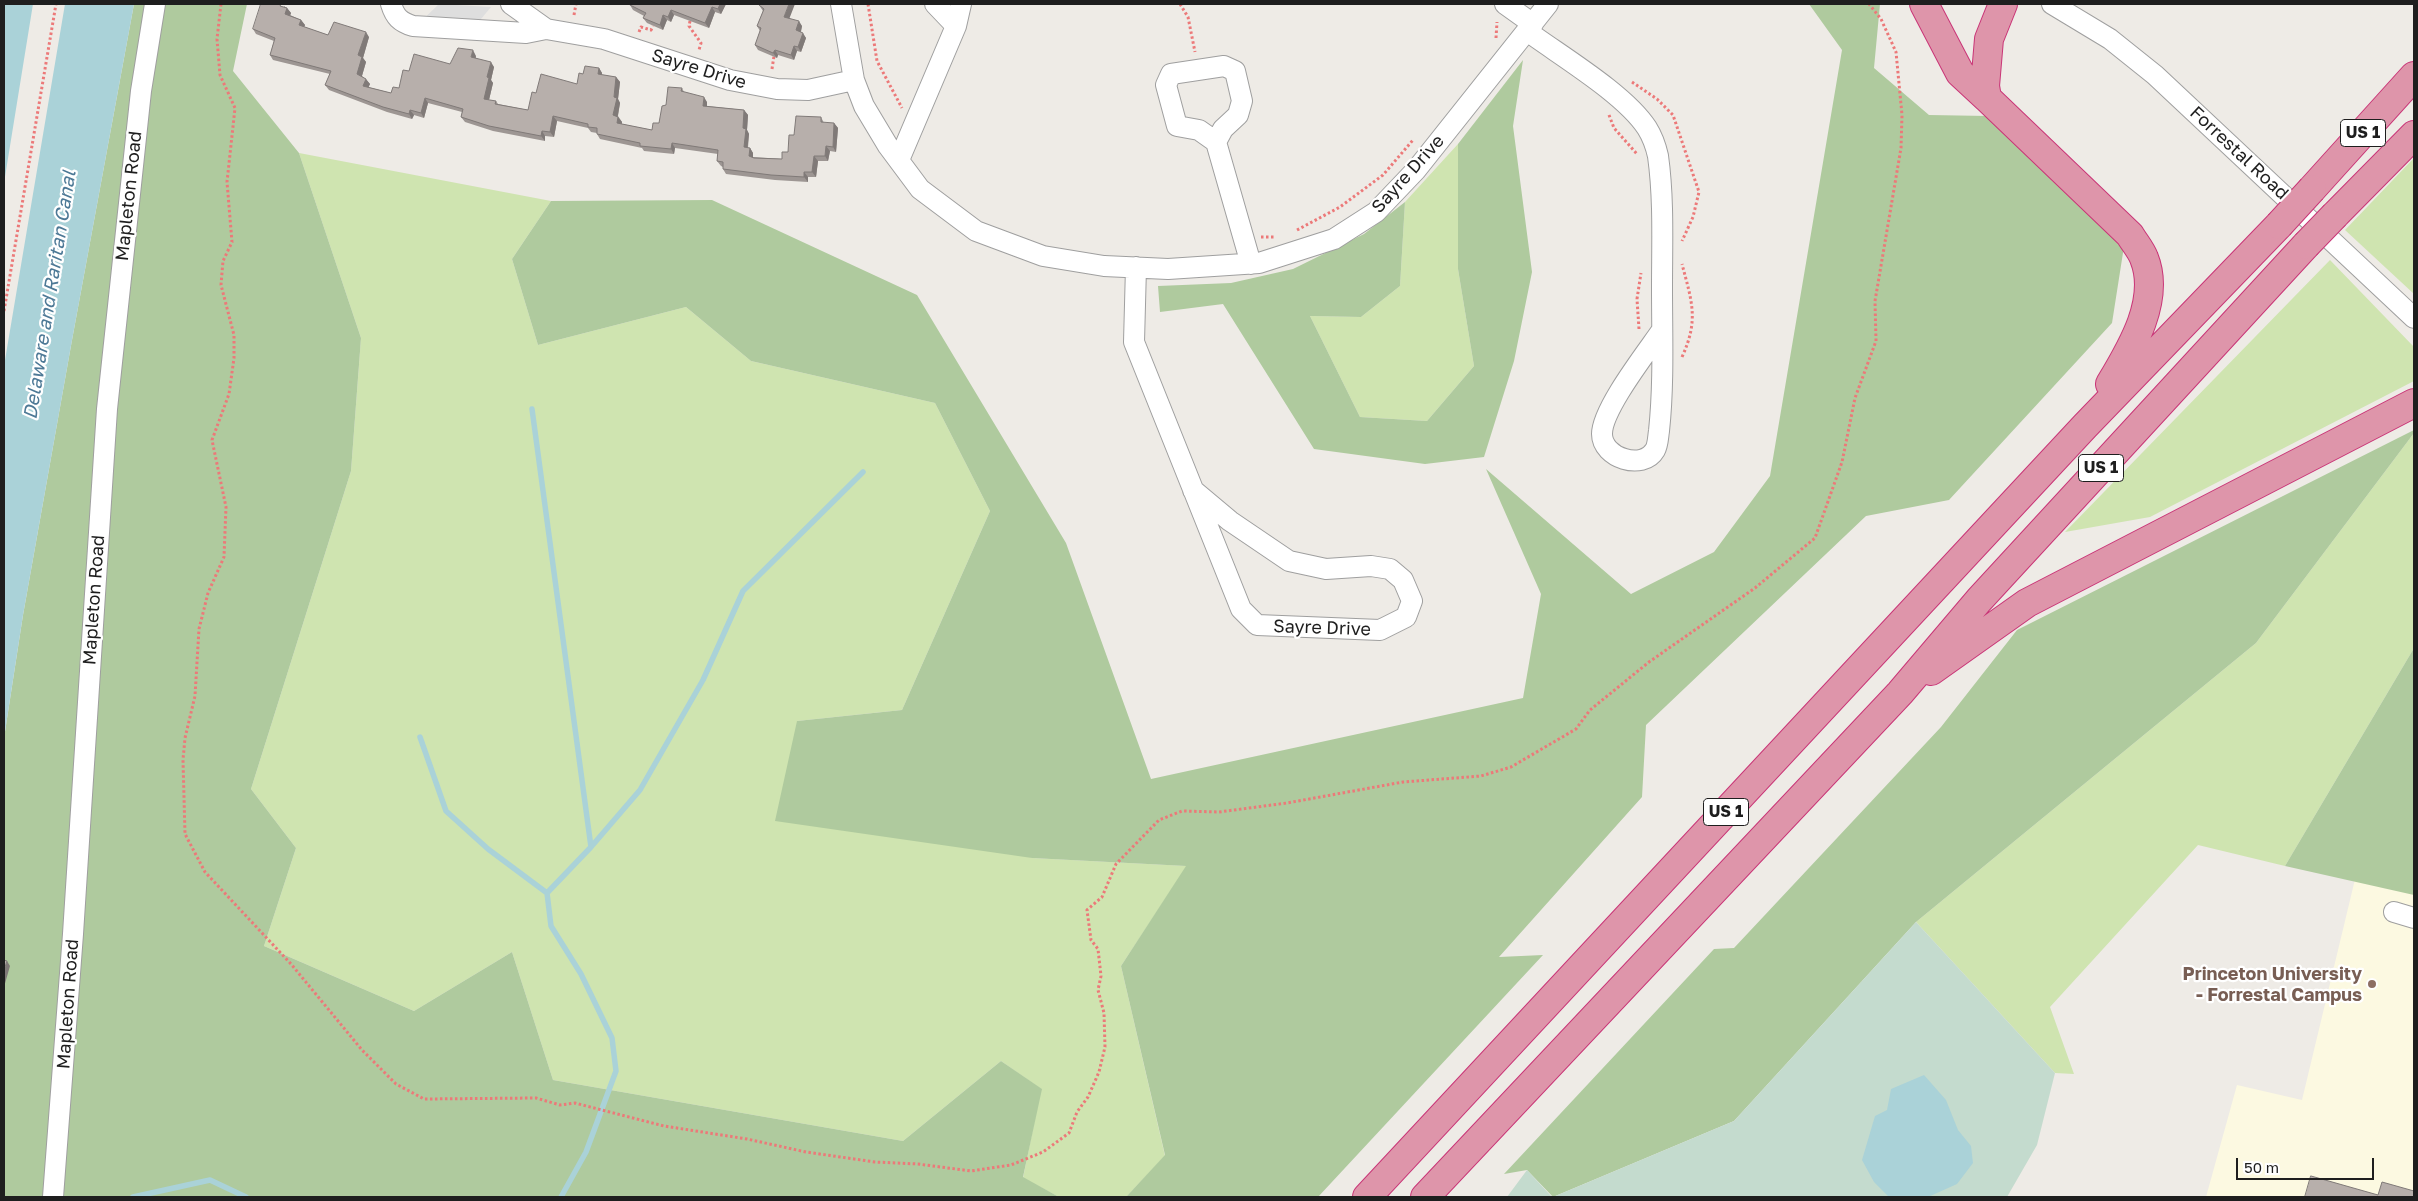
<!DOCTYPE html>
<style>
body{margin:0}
#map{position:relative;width:2418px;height:1201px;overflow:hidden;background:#eeebe6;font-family:"Golos Text",sans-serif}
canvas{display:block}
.frame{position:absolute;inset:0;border:5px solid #1e1e1e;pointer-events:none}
.scale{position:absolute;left:2236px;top:1158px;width:138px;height:22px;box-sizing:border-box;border:2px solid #1e1e1e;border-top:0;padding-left:6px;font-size:15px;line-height:18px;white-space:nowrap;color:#1e1e1e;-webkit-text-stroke:4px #fff;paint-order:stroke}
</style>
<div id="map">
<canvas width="2418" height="1201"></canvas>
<div class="frame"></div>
<div class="scale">50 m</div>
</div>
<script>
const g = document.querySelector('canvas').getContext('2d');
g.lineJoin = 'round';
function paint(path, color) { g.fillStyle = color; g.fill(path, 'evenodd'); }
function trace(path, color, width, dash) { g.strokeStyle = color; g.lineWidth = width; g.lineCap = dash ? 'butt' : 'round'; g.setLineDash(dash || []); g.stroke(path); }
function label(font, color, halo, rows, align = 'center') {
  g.font = font + ' "Golos Text",sans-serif'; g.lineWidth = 4.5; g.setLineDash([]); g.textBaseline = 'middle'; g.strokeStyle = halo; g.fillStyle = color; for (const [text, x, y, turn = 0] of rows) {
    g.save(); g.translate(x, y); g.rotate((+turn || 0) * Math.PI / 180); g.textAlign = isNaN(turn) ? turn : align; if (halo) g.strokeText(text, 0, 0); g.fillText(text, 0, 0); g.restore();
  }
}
paint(new Path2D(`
 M2363,846l51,14v337h-208l31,-112 65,15z`), '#fcf9e1');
paint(new Path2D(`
 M1458,144v125l16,97 -47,55 -67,-4 -50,-101 51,1 39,-31 5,-84z
 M299,153l252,48 -39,58 26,86 148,-38 65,54 184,42 55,108 -88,199 -105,11 235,137 155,8 -66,100 44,190 -39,41h-67l-36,-19 18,-89 -40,-28 -98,80 -350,-61 -41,-128 -98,59 -150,-65 32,-98 -45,-59 100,-318 10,-133z
 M2414,158v136l-69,-64z
 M2330,260l84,87v34l-264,136 -85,15z
 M2414,433v215l-129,218 -87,-21 -148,162 24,67 -19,-1 -139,-151 340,-279z`), '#cfe4b0');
paint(new Path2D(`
 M134,4h113l-14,67 66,82 62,185 -10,133 -100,318 45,59 -32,98 150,65 98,-59 41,128 350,61 98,-80 41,28 -19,88 36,20h-1055v-459l19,-123 49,-275z
 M1809,4h71l-6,64 55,47 59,1 137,124 -13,83 -163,177 -83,16 -220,209 -4,72 -143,160 44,-2 -225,242h-192l39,-42 -44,-189 65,-100 -154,-8 -257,-37 22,-100 105,-11 88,-199 -55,-108 -184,-42 -65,-54 -148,38 -26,-86 39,-58 161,-1 205,95 149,248 85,236 372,-81 18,-104 -55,-125 145,125 83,-42 56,-76 72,-426z
 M1523,60l-10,66 19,146 -18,89 -30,96 -59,7 -111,-15 -91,-145 -63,8 -2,-26 73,-3 62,-14 71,-35 41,-32 -5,84 -39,31 -51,-1 50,101 67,4 47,-55 -16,-97v-125z
 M2414,430v3l-158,210 -340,279 -182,199 -181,76 -26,-27 -23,4 210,-225 20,-1 207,-221 76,-97z
 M2414,648v247l-129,-29z`), '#afca9e');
paint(new Path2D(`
 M1916,922l139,151 -18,72 -30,52h-454l181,-76z
 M1527,1170l25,27h-45z`), '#c4dbce');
paint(new Path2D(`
 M439,4l52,3 -20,24 -56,-4z`), '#dedede');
paint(new Path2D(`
 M4,4h29l-29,179z
 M65,4h69l-62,336 -49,275 -19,123v-372z
 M1924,1075l22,25 12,30 13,16 2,17 -16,21 -29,13h-39l-15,-15 -12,-22 13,-44 12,-6 4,-21z`), '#aad2d8');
trace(new Path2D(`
 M532,409l59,438 -44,46 4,33 30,48 31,64 4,33 -30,81 -25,45
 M420,737l26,74 42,38 59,44
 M591,847l49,-57 63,-110 40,-89 120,-119
 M133,1197l77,-17 36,17`), '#aad2d8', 5.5);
const minor = new Path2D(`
 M391,4c4,13 9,18 22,22l113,7 20,-4 58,10 126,41 47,9 31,1 46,-10
 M511,4l35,25
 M841,4l13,76 10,26 24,40 32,43 56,42 67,25 61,10 64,3 91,-6 75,-24 42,-27 40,-42 132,-166
 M935,4l21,22
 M1505,4l28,20
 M2052,4l58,35 45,36 259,243
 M1527,31c34,25 98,63 120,97 5,8 9,19 11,28 6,43 4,89 4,132 0,48 2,96 -3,143 -1,6 -1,14 -4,19 -12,21 -53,8 -53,-16 0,-25 45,-82 60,-104
 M1224,66l11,5 7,30 -4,14 -15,14 -7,13 -17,-12 -22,-4 -11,-41 5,-11z
 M1216,142l35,122
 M899,160l57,-134 5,-22
 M1136,267l-2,75 107,267 16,16 123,5 26,-13 6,-16 -9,-21 -13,-11 -19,-3 -45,3 -37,-8 -59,-40 -37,-31
 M2394,912l20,6
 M53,1197l20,-263 34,-525 34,-318 14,-87`);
const highway = new Path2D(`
 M1924,4l36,69 27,25
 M2003,4l-14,35 -4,47 2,12 143,137c4,7 11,15 14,23 17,42 -13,91 -34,126
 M2312,189l102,-113
 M2335,215l79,-80
 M1931,671l96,-68 387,-200
 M1367,1197l718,-771 194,-201
 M1425,1197l475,-504 79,-93 327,-355`);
trace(minor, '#9f9f9f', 22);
trace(highway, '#c93577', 30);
trace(new Path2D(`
 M221,4l-4,35 3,36 15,33 -8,74 5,60 -9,19 -2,24 13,50v23l-5,36 -17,46 14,67 -2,50 -16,36 -9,36 -4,67 -10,42 -2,22 2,74 20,38 86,92 71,86 34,34 28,15 112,-1 24,7 15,-2 89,23 83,13 59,13 69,10 43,2 53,7 40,-6 32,-13 26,-19 8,-21 11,-15 11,-25 6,-25 -1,-34 -6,-23 3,-14 -3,-27 -7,-9 -4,-30 15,-13 14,-33 43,-44 23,-9 37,1 68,-9 116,-21 78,-6 30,-9 65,-38 14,-19 59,-48 106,-74 60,-50 27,-76 13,-64 21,-57 -1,-40 26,-153 1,-33 -6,-63 -15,-33 -12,-15
 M868,4l9,57 25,47
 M1180,4l8,13 7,35
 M574,15l2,-11
 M690,21l-1,5 12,17 -2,7
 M639,32l2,-5 10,3 2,-4
 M1496,38l1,-16
 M772,69l2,-13
 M1632,82l25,17 16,16 26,77 -6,25 -11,24
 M1609,115l5,13 23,26
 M1297,230l43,-23 43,-32 30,-35
 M1261,237h14
 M4,311l52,-307
 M1639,329l-2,-30 4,-26
 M1682,357c17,-37 10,-55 0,-93`), '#ec7979', 3, [2.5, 2.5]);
trace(minor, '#fff', 20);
trace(highway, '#de95aa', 28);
const highwayBridge = new Path2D(`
 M2279,225l33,-36
 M2306,245l29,-30`);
trace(highwayBridge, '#c93577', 30, []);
trace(highwayBridge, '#de95aa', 28);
paint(new Path2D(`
 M630,4h96l-5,10 -6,-2 -6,16 -35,-13 -3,7 -4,-2 -4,10 -16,-7 -4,-5 1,-2 -11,-6 -3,-5z
 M759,5l30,13 13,8 -1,6 5,6 -5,14 -4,-1 -3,9 -16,-5 -1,3 -19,-8 -3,-5 5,-14 -3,-5 6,-15z
 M285,6v1l2,1 4,5 -1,2 11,5 4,5 -1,2 24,8 41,2 -6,21 3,4 -4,14 8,8 -2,3 23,6 8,-5 10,-17 41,-7 26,-8v2l18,9 -3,13 2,3 -4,17 7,1 2,3 30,6 8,-17 41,-9 6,-10 16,-6 3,5v2l14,2 4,5 -2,17 2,4 -2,13 4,6v2l30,6 7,-7 7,-18 16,-17 2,4 23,10v4l37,4 4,5 -1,15 2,4 -1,14h2l3,5v4l29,2 6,-7 6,-17 27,-18 3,6h10l4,5 -2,24 -6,-1 -2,10h-10l-2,16h-8v5l-33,-2 -49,-6 -3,-5v-2l-2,-1 -4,-5 1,-7 -43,-6 -1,6 -30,-3 -2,-3 -42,-9 -3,-5v-1l-6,-1 -3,-4 -31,-7 -3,16 -9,-1v5l-52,-10 -28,-9 -4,-5 1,-5 -34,-9 -4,15 -10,-3 -2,4 -25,-7 -58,-22 -4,-5 5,-11 -57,-14 -3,-5 4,-14 -18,-7 -3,-5z`), '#9d9693');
paint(new Path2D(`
 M720,4h6l-5,10 -3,-5z
 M789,4h6l-7,18 -4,-5z
 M712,7l3,5 -6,16 -4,-5z
 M287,8l4,5 -2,6 -4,-5z
 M671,10l3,5 -3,7 -3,-5z
 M663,15l4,5 -4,10 -3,-5z
 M301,20l4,5 -2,5 -4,-5z
 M799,21l3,5 -2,9 -4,-5z
 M366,32l3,5 -6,21 3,4 -5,17 -4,-5 1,-19z
 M803,33l3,5 -5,14 -3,-5z
 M794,46l3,5 -3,9 -3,-5z
 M473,50l3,6 -2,6 -3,-5z
 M775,50l3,5 -1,3 -4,-5z
 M491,62l3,5 -3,13 2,3 -5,21 -4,-5 3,-22z
 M599,68l3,5 -1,6 -3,-5z
 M616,77l4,5 -2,17 2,4 -3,17 -4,-5 1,-18z
 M366,79l4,5 -3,7 -4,-5z
 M704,97l3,5v9l-4,-5z
 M425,98l3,5 -4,15 -3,-5z
 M410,110l4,5 -2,4 -3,-5z
 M744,110l4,5 -1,15 2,4 -2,18 -3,-5 -1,-19z
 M553,116l4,5 -3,16 -4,-5z
 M618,117l4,5 -1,6 -4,-5z
 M834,123l4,5 -2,24 -3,-5z
 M542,131l3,5v5l-4,-5z
 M672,143l3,5 -1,6 -3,-5z
 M826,146l4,5 -2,10 -3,-5z
 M750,148l3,5v8l-4,-5z
 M814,156l4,5 -2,16 -4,-5z
 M804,172l4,5v5l-4,-5z
 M7,961l3,5 -6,21v-17z`), '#807a78');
const building = new Path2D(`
 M261,4h20l-1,2 7,2 -2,6 16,6 -2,5 29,10 6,-13 32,10 -8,23 4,2 -5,17 9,5 -3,7 28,7 2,-6 6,1 4,-18 6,1 5,-17 36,10 8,-16 15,2 -2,7 20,5 -4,15 2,1 -5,21 12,2 -1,3 33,6 4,-18 4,1 5,-19 36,10 2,-11 4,1 2,-8 14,2 -1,6 18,3 -2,20 3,1 -4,17 5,2 -1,6 35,7 1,-7h6l3,-17 4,-1 2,-18 14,1 -1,3 23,6 -1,9 41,4 -1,18 3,1 -2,18 6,1 -1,8 5,2 28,1v-7h6l1,-17h5l2,-19 25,1v5l13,1 -1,24 -7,-1 -1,10h-11l-2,16h-8v5l-33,-2 -48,-6v-7l-6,-1 1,-11 -46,-7 -1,6 -31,-3v-3l-43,-9v-6l-9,-1v-3l-35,-8 -3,16 -8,-1 -1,5 -52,-10 -28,-9 2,-8 -38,-11 -4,15 -11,-3 -1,4 -26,-7 -58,-22 6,-14 -61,-16 5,-17 -22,-9z
 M630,4h90l-2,5 -6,-2 -7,16 -34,-13 -3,7 -5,-2 -3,10 -17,-7 3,-5 -16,-8z
 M759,4h30l-5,13 15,4 -3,9 7,3 -5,14 -4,-1 -3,9 -16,-5 -2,3 -18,-8 6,-17 -4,-2 7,-17 -5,-4z
 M4,960l3,1 -3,9z
 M2311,1176l67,19 4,-13 32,9v6h-109z`);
paint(building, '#b7afab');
trace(building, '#807a78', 1);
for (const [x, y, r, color] of [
 [2372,984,5,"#8d6e63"]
]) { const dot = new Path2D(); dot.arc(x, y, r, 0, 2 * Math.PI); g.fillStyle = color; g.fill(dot); trace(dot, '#fff', 2); }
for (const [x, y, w] of [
 [2363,133,45],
 [2101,468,45],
 [1726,812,45]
]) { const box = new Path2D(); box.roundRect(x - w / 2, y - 13.5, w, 27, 4); g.fillStyle = '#fff'; g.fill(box); trace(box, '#1e1e1e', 1); }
label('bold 16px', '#1e1e1e', null, [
 ["US 1",2363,133],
 ["US 1",2101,468],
 ["US 1",1726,812]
]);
label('18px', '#1e1e1e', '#fff', [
 ["Sayre Drive",699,69,17],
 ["Forrestal Road",2239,153,43],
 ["Sayre Drive",1408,174,-48],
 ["Mapleton Road",129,196,-84],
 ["Mapleton Road",94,600,-86],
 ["Sayre Drive",1322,628,2],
 ["Mapleton Road",68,1004,-86]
]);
label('bold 18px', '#785e54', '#fff', [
 ["Princeton University",2362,974],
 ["- Forrestal Campus",2362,995]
], 'right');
label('italic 19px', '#4d7996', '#fff', [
 ["Delaware and Raritan Canal",50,295,-81]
]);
</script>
